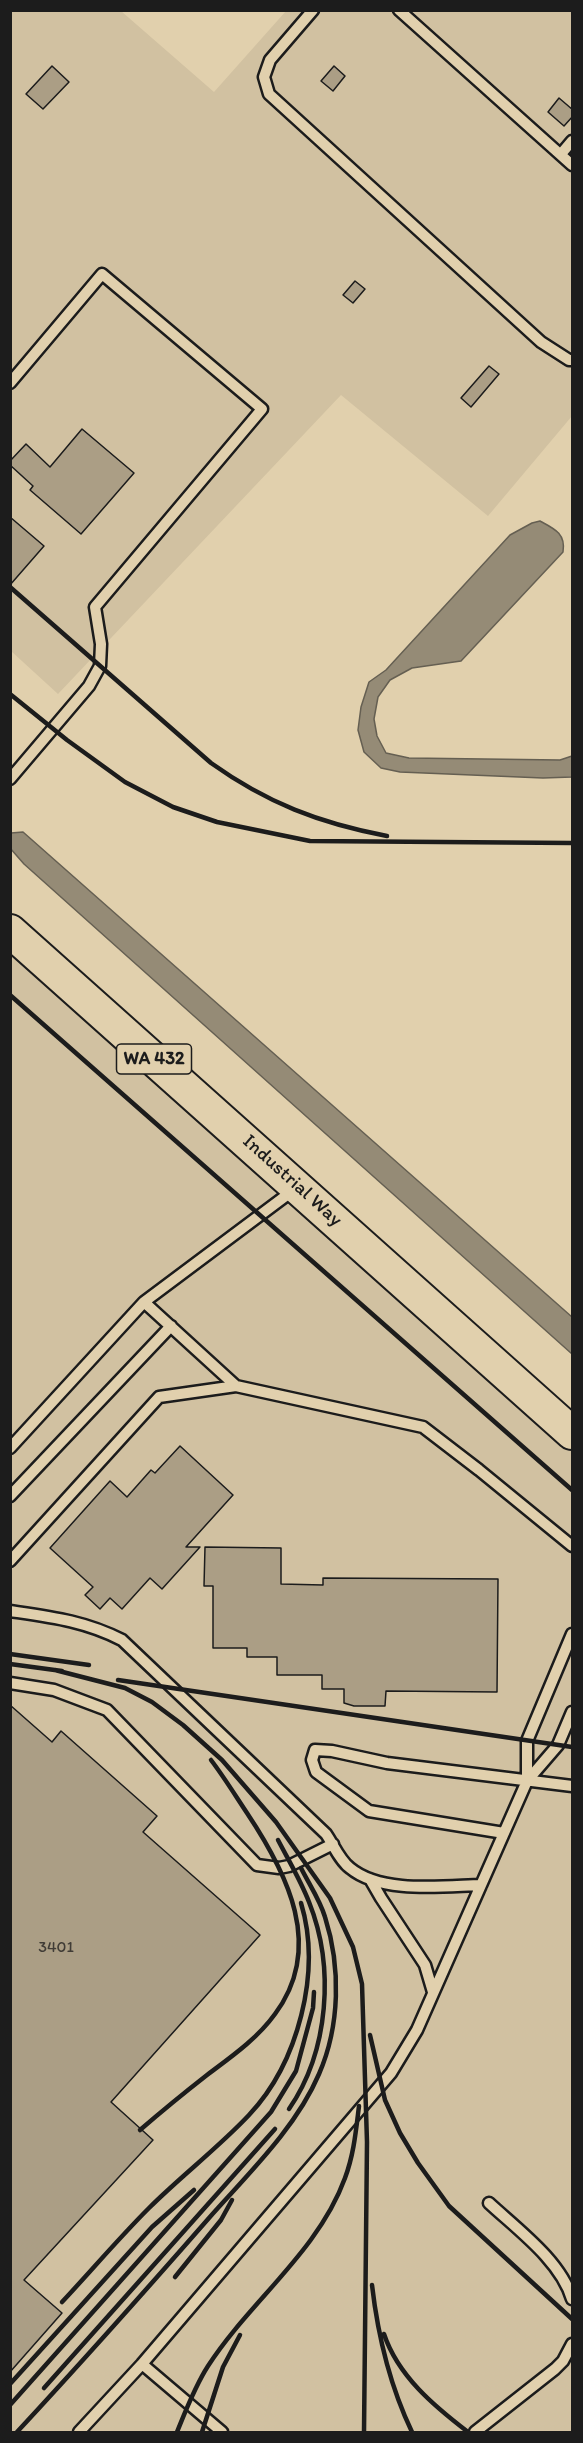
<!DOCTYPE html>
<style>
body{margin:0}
#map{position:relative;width:583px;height:2443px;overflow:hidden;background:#e1d0ad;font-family:Itim,sans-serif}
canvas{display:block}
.frame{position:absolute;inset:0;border:12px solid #1c1c1c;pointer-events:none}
</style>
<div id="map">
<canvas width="583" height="2443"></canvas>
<div class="frame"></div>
</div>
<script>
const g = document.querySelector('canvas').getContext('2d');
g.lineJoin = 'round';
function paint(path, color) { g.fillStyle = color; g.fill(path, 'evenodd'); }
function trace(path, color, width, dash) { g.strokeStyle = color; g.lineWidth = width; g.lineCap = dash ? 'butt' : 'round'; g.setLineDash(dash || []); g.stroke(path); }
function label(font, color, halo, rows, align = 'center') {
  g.font = font + ' Itim,sans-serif'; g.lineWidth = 4.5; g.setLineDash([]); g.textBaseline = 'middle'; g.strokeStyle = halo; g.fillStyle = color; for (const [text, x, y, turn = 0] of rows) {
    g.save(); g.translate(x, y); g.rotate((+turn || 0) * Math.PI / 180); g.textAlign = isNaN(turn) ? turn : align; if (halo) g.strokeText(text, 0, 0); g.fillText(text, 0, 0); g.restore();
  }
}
paint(new Path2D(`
 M11,11h110l93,81 72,-81h286v405l-84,100 -147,-121 -283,299 -47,-43z
 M10,940l562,494v998h-561z`), '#d1c1a1');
const water = new Path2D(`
 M540,521c15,8 26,13 23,31l-102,109 -49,7 -22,12 -12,17 -4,22 3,17 9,17 23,5 151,2 12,-4v21l-29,1 -143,-6 -19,-4 -17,-16 -6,-22 3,-23 8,-25 17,-12 22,-24 102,-111 22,-12z
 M23,832l549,485v37l-548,-490 -14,-16 1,-15z`);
paint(water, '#958b76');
trace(water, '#655f52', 1.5);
const building = new Path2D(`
 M52,66l17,16 -26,27 -17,-15z
 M334,66l11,10 -12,15 -12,-10z
 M559,98l14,12v6l-9,10 -16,-14z
 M355,281l10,8 -12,14 -10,-8z
 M489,366l10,8 -28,33 -10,-9z
 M82,429l52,44 -53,61 -51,-44 3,-4 -23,-21v-4l16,-17 24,23z
 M10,517l34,29 -34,39z
 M180,1446l53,49 -47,52h14l-38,42 -12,-11 -28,31 -12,-11 -10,11 -15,-14 8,-8 -43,-39 60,-67 17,16 24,-27 4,3z
 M205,1547l76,1v36l42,1v-7l175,1 -1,113 -111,-1 -1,15h-31l-10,-3v-14h-22v-14h-45v-18h-30v-9h-34v-62h-9z
 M10,1705l42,37 9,-11 96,85 -14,16 117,103 -149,167 42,38 -129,140 38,33 -52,59z`);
paint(building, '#ab9e85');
trace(building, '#1c1c1c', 1.5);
const service = new Path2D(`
 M313,10l-43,50 -6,17 5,17 272,248 28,18h3
 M399,10l173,155
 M561,154l11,-13
 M10,383l92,-109 160,135 -167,198 6,37 -1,22 -11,20 -79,93
 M295,1189l-151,113 92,84 187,41 56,43 93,76
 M10,1448l134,-146
 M10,1496l161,-170
 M10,1561l149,-164 77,-11
 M10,1611c41,6 75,10 112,29l204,194c7,10 14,27 24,34 31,26 93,18 131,17
 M10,1683l44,7 53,20 150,155 22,3 10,-2 44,-22
 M527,1781v-40l45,-107
 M504,1833l-135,-22 -53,-39 -4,-12 3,-10 17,1 55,12 185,23
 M370,1879l11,19 44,67 8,27
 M489,2203c28,26 72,58 83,96
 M79,2432l63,-68
 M222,2432l-80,-68 249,-291 26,-43 110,-249 31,-36 14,-33
 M475,2432l80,-63 8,-8 9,-17`);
const primary = new Path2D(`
 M10,931l562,502`);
trace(service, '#1c1c1c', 15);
trace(primary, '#1c1c1c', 36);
trace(service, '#e1d0ad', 10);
trace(primary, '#e1d0ad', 32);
trace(new Path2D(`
 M10,587l201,176c56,40 108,60 176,73
 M10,694l57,46 58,42 48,25 44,15 93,19 262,2
 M10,995l562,495
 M10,1654l79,11
 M10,1664l52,7
 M55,1670l70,18 27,14 31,23 39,35 54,62 54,76 23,49 9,37 5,158 -3,290
 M118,1680l454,67
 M278,1840c11,21 23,41 31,62 26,65 20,149 -20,207
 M370,2035l15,65 15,33 18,30 31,43 123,113
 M140,2130c22,-19 44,-37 67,-55 24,-18 50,-36 68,-61 50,-67 12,-141 -28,-201 -12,-18 -23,-36 -36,-53
 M175,2277l46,-57 11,-20
 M372,2285c6,52 18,101 40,147
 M62,2302c29,-31 57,-64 87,-94 32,-32 69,-60 100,-93 49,-52 73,-143 52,-212
 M384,2334c14,42 50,72 84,98
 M10,2384l142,-157 42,-37
 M44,2388l231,-259
 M10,2405l261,-293 25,-41 17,-63 1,-16
 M17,2432c65,-70 129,-142 192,-214 39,-44 87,-90 110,-144 21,-48 22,-107 6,-157 -5,-17 -16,-33 -24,-49
 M177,2432c9,-22 18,-46 31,-66 42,-65 110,-114 137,-188 9,-24 11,-48 14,-72
 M202,2432l21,-65 17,-32`), '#1c1c1c', 4.5);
label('16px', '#403c36', null, [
 ["3401",56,1948]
]);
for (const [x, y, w] of [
 [154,1059,75]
]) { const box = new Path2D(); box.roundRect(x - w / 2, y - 15, w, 30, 4.5); g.fillStyle = '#e1d0ad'; g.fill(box); trace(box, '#1c1c1c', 1.5); }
label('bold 18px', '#1c1c1c', null, [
 ["WA 432",154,1059]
]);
label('20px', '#1c1c1c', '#e1d0ad', [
 ["Industrial Way",292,1181,42]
]);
</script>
